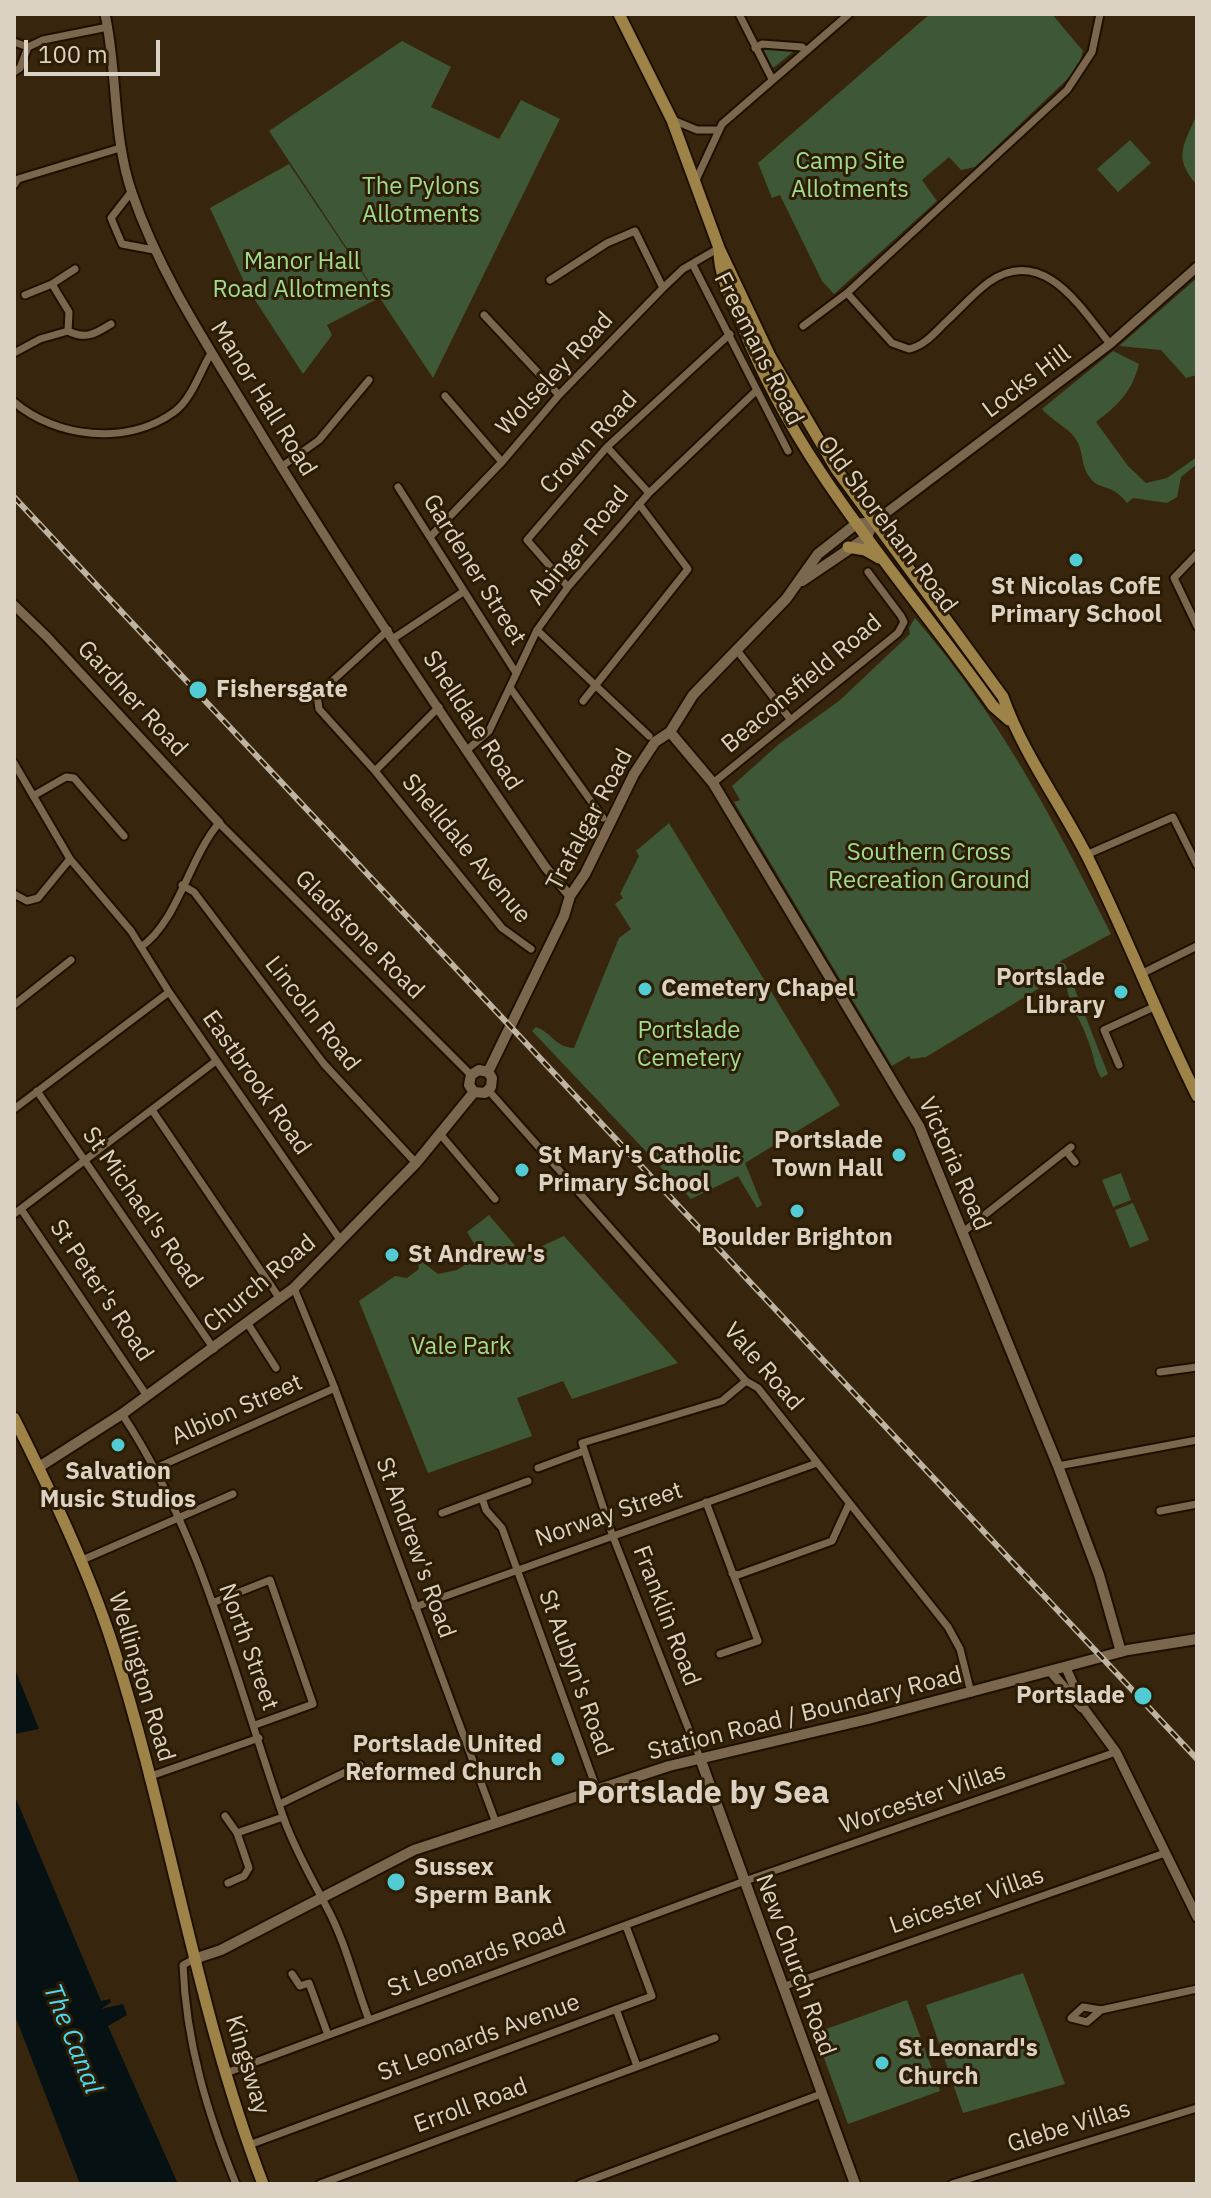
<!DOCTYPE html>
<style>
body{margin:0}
#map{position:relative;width:1211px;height:2198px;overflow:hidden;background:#37260d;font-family:"IBM Plex Sans",sans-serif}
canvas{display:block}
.frame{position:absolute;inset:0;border:16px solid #dcd2c3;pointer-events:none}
.scale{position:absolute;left:24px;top:40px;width:136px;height:36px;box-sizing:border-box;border:4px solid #dcd2c3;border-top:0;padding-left:10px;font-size:24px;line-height:28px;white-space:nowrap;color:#dcd2c3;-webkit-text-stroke:6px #2d1d04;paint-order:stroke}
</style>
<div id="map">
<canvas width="1211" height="2198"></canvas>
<div class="frame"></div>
<div class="scale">100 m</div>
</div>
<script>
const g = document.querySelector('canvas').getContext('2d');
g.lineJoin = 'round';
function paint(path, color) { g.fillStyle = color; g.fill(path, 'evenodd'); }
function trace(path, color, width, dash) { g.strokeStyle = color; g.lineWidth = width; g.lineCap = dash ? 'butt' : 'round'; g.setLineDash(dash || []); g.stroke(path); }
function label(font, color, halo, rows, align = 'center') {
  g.font = font + ' "IBM Plex Sans",sans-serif'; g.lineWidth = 6; g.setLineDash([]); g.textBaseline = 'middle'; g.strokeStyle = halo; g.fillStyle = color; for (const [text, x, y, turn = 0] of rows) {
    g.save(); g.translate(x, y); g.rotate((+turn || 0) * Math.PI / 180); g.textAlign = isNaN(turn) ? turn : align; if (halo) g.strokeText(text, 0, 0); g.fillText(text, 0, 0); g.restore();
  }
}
paint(new Path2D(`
 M930,14h122l31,37 -5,18 -103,98 -14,3 -12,-13 -27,23 15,21 -103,93 -12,-13 -42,-86 -8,3 -14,-35z
 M402,41l49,26 -20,40 68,32 22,-39 39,19 -127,259 -164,-247z
 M768,47l24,2 1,3 -20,16 -9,-17z
 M1197,114v71c-25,-28 -13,-40 0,-71z
 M1130,140l21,23 -33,29 -21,-23z
 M289,164l90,134 -52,27 5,10 -29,39 -57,-88 -36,-78z
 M1197,278v97l-11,3 -25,-28 -42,-4z
 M1113,351l26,13c-7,28 -21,41 -43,58l32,44 18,17 21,-5 30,-21v7l-16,13 -4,20 -10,6 -34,-5 -6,5c-15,-20 -26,-12 -36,-24 -10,-11 -7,-23 -13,-36 -7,-15 -24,-20 -36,-34z
 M915,618c83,96 140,204 196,316l-52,28 6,2 43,110 -7,4c-7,-12 -7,-22 -12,-35 -10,-30 -23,-36 -23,-71l-140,85 -15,2 -2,-3 -17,10 -158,-264 6,-2 -8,-14 47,-42 60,-43 71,-67 -1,-6z
 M669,823l171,282 -95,58 17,42 -5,3 -19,-32 -47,23 -159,-168 4,-4c16,6 19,20 38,21l45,-110 12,-9 -16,-25 8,-6 -3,-4 19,-38 -3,-5z
 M1121,1173l10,27 -18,7 -11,-27z
 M1133,1203l16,37 -19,8 -15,-38z
 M489,1215l34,40 41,-19 114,127 -106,36 -9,-18 -46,17 15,38 -104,37 -69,-172 36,-25 12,2 12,-9 -2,-11 21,16 19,-4 24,-15 -14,-23z
 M1023,1973l42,111 -102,29 -37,-108z
 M907,2000l33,91 -92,33 -33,-91z`), '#3d5737');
paint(new Path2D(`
 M14,1667l25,62 -25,5z
 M14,1794l87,207 9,-2 1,3 -10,7 22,-5 4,11 -19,11 70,158h-98l-66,-171z`), '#051113');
const minor = new Path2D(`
 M739,14l33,65
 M14,42l14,5 15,-7 65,-13
 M755,48l7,-4 40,3 4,4
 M14,72l6,-4 8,-21
 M673,120l24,10h20
 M696,180l26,-56 127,-110
 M14,185l4,-6 102,-31
 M132,191l-21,27 11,26 32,6
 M693,265l95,186
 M550,280l57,-37 28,-12 28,57
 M847,293l45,50 17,6c16,-3 27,-18 39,-29 13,-12 26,-27 41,-38 54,-38 92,26 121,62
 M25,295l27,-11
 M484,315l75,80
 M803,326l44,-33 220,-203 25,-38 8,-38
 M68,331c18,9 27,3 43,-7
 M14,353l26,-14 28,-8 1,-19 -17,-28 23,-15
 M445,396l57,66
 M14,402c42,36 113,44 160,10 17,-12 26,-40 36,-57
 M607,447l42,46
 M281,467l38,-27 50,-60
 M398,487l118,186
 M430,537l72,-75 57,-67 104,-107 20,-19 36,-21
 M1197,554l-23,24 23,48
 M568,587l-41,-47 80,-93 123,-113
 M388,630l-71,65 2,14 56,62 64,-64
 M537,630l112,106
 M394,638l69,-46
 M736,649l54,70
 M511,689l92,129
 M583,701l105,-132 -49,-65
 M467,750l22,-19 48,-101 31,-43 81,-94 107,-102
 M14,763l56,96 61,72 38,61 172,249
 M375,771l127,157 29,21
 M713,783l185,-150 6,-11 -3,-6 -33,-44
 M33,796l33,-19 8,1 50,58
 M1086,855l87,-38 24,48
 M182,885l12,7 130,172 92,99
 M14,894l13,7 11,-3 32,-39
 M141,947c37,-26 48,-89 78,-124l252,252
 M1143,973l54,-27
 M14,1005l57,-45
 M1119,1065l-15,-35 52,-24
 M37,1091l177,258
 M489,1091l257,290 12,7 190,239 12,22 11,44
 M14,1109l155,-117
 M152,1110l128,189
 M441,1135l54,64
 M1066,1151l9,11
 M21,1209l126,187
 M14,1214l202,-153
 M963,1232l108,-85
 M294,1288l38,93 164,442
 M248,1324l28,44
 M1160,1372l37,-5
 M122,1414c81,122 114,268 162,405 11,31 27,58 42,87 19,34 29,77 43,114
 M1058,1466l139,-26
 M156,1468l179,-80
 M538,1468l46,-17
 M482,1498l4,12 16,18 95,262
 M706,1502l52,139 -38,13
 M1160,1511l37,-7
 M442,1513l86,-32
 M80,1561l153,-67
 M732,1573l6,2 94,-34 17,-37
 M212,1603l58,-23 43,124 -58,21
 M415,1607l402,-144
 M700,1758l-88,-224 -30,-91 140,-42 24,-20
 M148,1777l111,-39
 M280,1804l80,-39
 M225,1816l12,17 46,-16
 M228,1883l16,-7 5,-8 -12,-35
 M194,1959l-11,6c3,78 24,147 53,219
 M292,1974l8,12 9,-3 19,52
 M782,1987l383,-134
 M616,2009l21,57
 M1101,2010l-14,12 -16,-4 12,-11 18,3 96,-21
 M226,2073l516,-191 374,-130
 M249,2145l403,-149 -26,-70
 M320,2184l395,-146
 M580,2184l241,-90
 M952,2184l245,-76`);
const tertiary = new Path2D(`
 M105,14c13,59 7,121 27,179 29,84 77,154 122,229 92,152 192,299 292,446l24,28
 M874,522l236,-178 87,-77
 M14,605l33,32 172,186
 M1066,1668l19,42 31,42 81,165
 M1051,1672l31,36`);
const secondary = new Path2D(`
 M802,581l65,-44 3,-7
 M670,732l43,51 206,343 139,340 41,109 22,77
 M488,1072l76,-156 6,-20 15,-22 49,-100 21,-32 15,-10 23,-37 93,-96 32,-45 38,-30 18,-2
 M474,1092l11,1 6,-6 1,-9 -4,-6
 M474,1092l-5,-7 2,-10 8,-5 9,2
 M39,1467l83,-53 172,-126 122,-125 58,-71
 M700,1758l155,426
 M194,1959l27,-9 193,-100 255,-84 199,-47 260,-69 69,-11`);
const primary = new Path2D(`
 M619,14l53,106 47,128 51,108 66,113 167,228c20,57 58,107 85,161 39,78 70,160 109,238
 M719,250c0,27 13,51 23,75 57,144 163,257 251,381l16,14
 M848,547l17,3 14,8
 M14,1418c37,74 74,150 99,228 57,178 83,363 150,538`);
trace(minor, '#1e0f00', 11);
trace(tertiary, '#1e0f00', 13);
trace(secondary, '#1e0f00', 14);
trace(primary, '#1e0f00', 15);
trace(minor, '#7a674d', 7);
trace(tertiary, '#7a674d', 9);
trace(secondary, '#7a674d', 10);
trace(primary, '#9d8347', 11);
const rail = new Path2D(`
 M14,497l1183,1262`);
trace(rail, '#bfb4a3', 6);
trace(rail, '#2d1d04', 3, [9]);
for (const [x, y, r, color] of [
 [1076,560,8,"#51ccd4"],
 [198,690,10,"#51ccd4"],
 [645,989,8,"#51ccd4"],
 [1121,992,8,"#51ccd4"],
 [899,1155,8,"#51ccd4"],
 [522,1170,8,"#51ccd4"],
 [797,1211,8,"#51ccd4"],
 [392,1255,8,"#51ccd4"],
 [118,1445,8,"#51ccd4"],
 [1143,1696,10,"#51ccd4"],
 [558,1759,8,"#51ccd4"],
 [396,1882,10,"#51ccd4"],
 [882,2063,8,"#51ccd4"]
]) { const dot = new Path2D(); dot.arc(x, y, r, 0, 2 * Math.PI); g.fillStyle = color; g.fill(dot); trace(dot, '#2d1d04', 3); }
label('24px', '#9fdc8f', '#2d1d04', [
 ["Camp Site",850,162],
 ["Allotments",850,190],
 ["The Pylons",421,187],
 ["Allotments",421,215],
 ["Manor Hall",302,262],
 ["Road Allotments",302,290],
 ["Southern Cross",929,853],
 ["Recreation Ground",929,881],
 ["Portslade",689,1031],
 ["Cemetery",689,1059],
 ["Vale Park",461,1347]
]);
label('24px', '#dcd2c3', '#2d1d04', [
 ["Freemans Road",758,349,63],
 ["Wolseley Road",555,374,-47],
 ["Locks Hill",1027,382,-37],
 ["Manor Hall Road",263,399,58],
 ["Crown Road",589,443,-47],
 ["Old Shoreham Road",887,525,53],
 ["Abinger Road",579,546,-51],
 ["Gardener Street",474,570,58],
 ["Beaconsfield Road",802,684,-40],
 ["Gardner Road",132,699,47],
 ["Shelldale Road",472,721,57],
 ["Trafalgar Road",590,820,-62],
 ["Shelldale Avenue",466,849,50],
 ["Gladstone Road",359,935,45],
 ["Lincoln Road",312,1014,52],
 ["Eastbrook Road",256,1083,55],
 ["Victoria Road",954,1164,66],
 ["St Michael's Road",142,1208,55],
 ["Church Road",260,1284,-40],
 ["St Peter's Road",101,1291,56],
 ["Vale Road",763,1367,49],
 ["Albion Street",237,1410,-24],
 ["Norway Street",609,1515,-19],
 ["St Andrew's Road",415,1548,70],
 ["Franklin Road",666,1616,69],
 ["North Street",248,1647,70],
 ["St Aubyn's Road",575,1673,70],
 ["Wellington Road",141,1677,73],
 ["Station Road / Boundary Road",805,1714,-14],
 ["Worcester Villas",923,1799,-19],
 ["Leicester Villas",967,1901,-19],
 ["St Leonards Road",477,1958,-20],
 ["New Church Road",795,1965,70],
 ["St Leonards Avenue",479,2038,-20],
 ["Kingsway",247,2065,73],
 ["Erroll Road",471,2106,-20],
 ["Glebe Villas",1069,2127,-17]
]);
label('bold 24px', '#dcd2c3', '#2d1d04', [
 ["St Nicolas CofE",1076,587,"center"],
 ["Primary School",1076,615,"center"],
 ["Fishersgate",216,690],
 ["Portslade",1105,978,"right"],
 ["Library",1105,1006,"right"],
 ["Cemetery Chapel",661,989],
 ["Portslade",883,1141,"right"],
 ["Town Hall",883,1169,"right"],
 ["St Mary's Catholic",538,1156],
 ["Primary School",538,1184],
 ["Boulder Brighton",797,1238,"center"],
 ["St Andrew's",408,1255],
 ["Salvation",118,1472,"center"],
 ["Music Studios",118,1500,"center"],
 ["Portslade",1125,1696,"right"],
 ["Portslade United",542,1745,"right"],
 ["Reformed Church",542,1773,"right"],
 ["Sussex",414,1868],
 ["Sperm Bank",414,1896],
 ["St Leonard's",898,2049],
 ["Church",898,2077]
], 'left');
label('italic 26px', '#4ed8f2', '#2d1d04', [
 ["The Canal",72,2039,68]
]);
label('bold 32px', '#dcd2c3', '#2d1d04', [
 ["Portslade by Sea",703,1794]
]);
</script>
